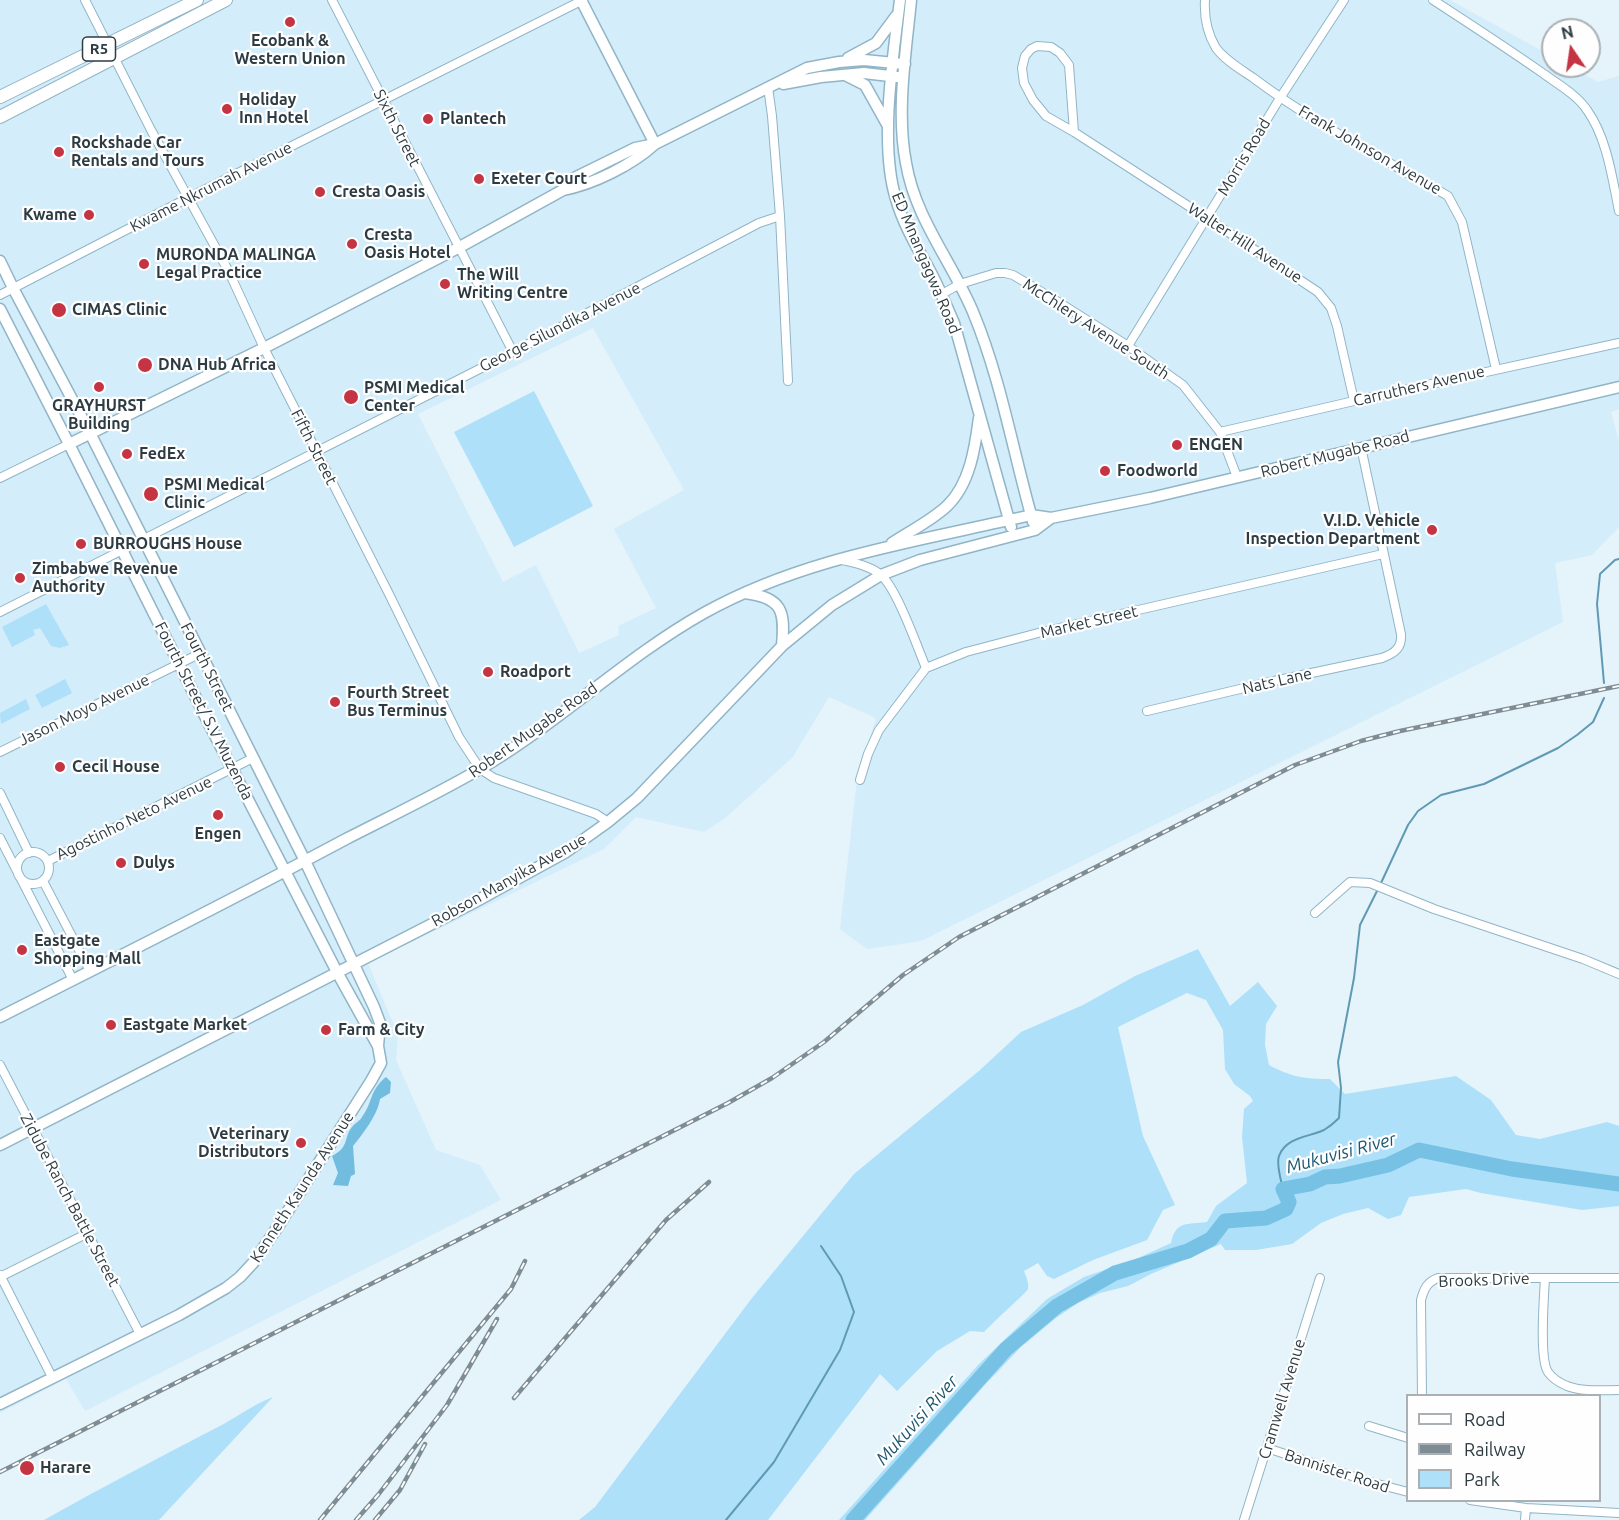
<!DOCTYPE html>
<style>
body{margin:0}
#map{position:relative;width:1619px;height:1520px;overflow:hidden;background:#e5f3fb;font-family:Ubuntu,sans-serif}
canvas{display:block}
.legend{position:absolute;left:1406px;top:1394px;width:195px;height:108px;box-sizing:border-box;background:#fefefe;border:2px solid #aab0b3;margin:0;padding:8px 10px;list-style:none;font-size:18px;color:#2d3c43}
.legend li{display:flex;align-items:center;gap:12px;height:30px}
.legend b{width:30px;border:2px solid #aab0b3}
.north{position:absolute;left:1541px;top:18px;width:60px;height:60px;box-sizing:border-box;background:#fefefe;border:2px solid #aab0b3;border-radius:50%;rotate:347deg;font-size:16px;font-weight:700;line-height:24px;text-align:center;color:#2d3c43}
.north::after{content:'';display:block;margin:auto;width:21px;height:27px;background:#c43443;clip-path:polygon(50% 0,100% 100%,50% 72%,0 100%)}
</style>
<div id="map">
<canvas width="1619" height="1520"></canvas>
<ul class="legend">
<li><b style="height:8px;background:#fff"></b>Road</li>
<li><b style="height:8px;background:#7e8d94"></b>Railway</li>
<li><b style="height:16px;background:#aee0f9"></b>Park</li>
</ul>
<div class="north">N</div>
</div>
<script>
const g = document.querySelector('canvas').getContext('2d');
g.lineJoin = 'round';
function paint(path, color) { g.fillStyle = color; g.fill(path, 'evenodd'); }
function trace(path, color, width, dash) { g.strokeStyle = color; g.lineWidth = width; g.lineCap = dash ? 'butt' : 'round'; g.setLineDash(dash || []); g.stroke(path); }
function label(font, color, halo, rows, align = 'center') {
  g.font = font + ' Ubuntu,sans-serif'; g.lineWidth = 4.5; g.setLineDash([]); g.textBaseline = 'middle'; g.strokeStyle = halo; g.fillStyle = color; for (const [text, x, y, turn = 0] of rows) {
    g.save(); g.translate(x, y); g.rotate((+turn || 0) * Math.PI / 180); g.textAlign = isNaN(turn) ? turn : align; if (halo) g.strokeText(text, 0, 0); g.fillText(text, 0, 0); g.restore();
  }
}
paint(new Path2D(`
 M0,0h1450l103,57v9h16l29,16 21,-6v333l-8,3 8,29v86l-27,28 -37,8 8,59 -642,319 -54,8 -27,-20 17,-150 19,-61 -47,-21 -37,61 -68,61 -20,13 -68,-15 -32,32 -236,114 30,72 -2,25 40,90 44,15 21,35 -416,211 -19,-32 -66,34zM593,328l91,162 -70,39 42,79 -38,18 1,9 -40,18 -43,-88 -33,17 -85,-168z`), '#d3edfb');
paint(new Path2D(`
 M534,391l59,115 -79,41 -60,-115z
 M46,604l23,41 -9,3 -9,-2 -11,-18 -7,2 2,5 -23,12 -10,-20z
 M65,679l7,14 -30,15 -7,-13z
 M26,699l4,10 -29,15 -1,-11z
 M1198,949l32,57 28,-24 19,24 -11,18 -1,21 4,20c22,12 36,14 61,14l15,15 111,-18 35,24 25,35 24,4 67,-17 12,4v80l-37,4 -101,-17 -15,-4 -57,8 -8,18 -13,4 -20,-11 -25,6 -22,9 -29,21 -36,6h-31l-4,-6 -70,30 -23,12 -28,7 -22,10 -22,15 -36,30 -36,38 -119,134h-26l140,-156 68,-65 37,-22 52,-18 35,-16c5,-23 16,-18 36,-21l9,-16 31,-23 -5,-46 2,-28 9,-8 -3,-5 -16,-12 -9,-15 -2,-39 -17,-30 -19,-7 -69,34 25,109 32,69 -12,5 -16,30 -54,20 -39,19 -7,-3 -9,-13 -14,8c2,5 5,12 4,18 -1,3 -38,36 -44,43l-14,-1 -33,20 -40,40 -17,-17 -112,146h-189l16,-13 157,-209 102,-124 126,-104 41,-38 62,-27 52,-29z
 M273,1397l-114,123h-115c57,-32 114,-62 172,-92 20,-10 36,-23 57,-31z`), '#aee0f9');
paint(new Path2D(`
 M386,1077l5,5 -1,11 -10,6c-2,15 -17,35 -27,47l2,28 -4,2 -3,10 -15,-1 5,-12 -6,-17c18,-9 11,-18 20,-29 3,-4 8,-6 10,-10 11,-15 7,-26 24,-40z`), '#71bcdf');
trace(new Path2D(`
 M1604,683l-7,-79 3,-30 15,-14 4,-1
 M1381,883l27,-58 10,-14 23,-16 43,-11 74,-36 19,-13 16,-13 11,-24
 M1283,1189c-2,-9 -7,-24 -4,-33 7,-19 30,-19 45,-26 5,-3 11,-8 15,-12l2,-30 -3,-26 16,-84 6,-53 18,-36
 M726,1520l48,-58 66,-112 14,-38 -13,-36 -20,-30`), '#6099b4', 2);
trace(new Path2D(`
 M853,1520l153,-171 51,-43 58,-33 73,-22 23,-12 14,-18 41,-3 20,-9 3,-7 -6,-13 27,-5 15,-7 15,-1 48,-11 31,-15 93,19 107,15`), '#76c1e4', 15);
const minor = new Path2D(`
 M85,0l66,130 78,142 35,76 125,246 70,143 21,32 14,9 102,36 12,8
 M332,0l181,352
 M1205,0c-1,17 2,33 11,48 9,12 24,21 36,29 61,46 130,81 196,119l14,26 34,147
 M1433,0c37,24 75,49 111,74 15,11 33,21 43,36 20,28 25,67 32,101
 M1074,132l-5,-67 -9,-12 -9,-6 -14,-1 -6,3 -6,7 -3,12 2,15 9,17 13,16 28,16 133,86 111,74 13,16 6,18 17,75
 M780,216l8,165
 M942,294l18,-10 36,-11h9l8,2 42,25 73,46 55,39 37,47 17,45
 M0,295l188,-97 395,-198
 M1128,346l152,-248 64,-98
 M1220,432l134,-31 265,-58
 M0,478l69,-34
 M842,560c12,3 29,6 39,15 16,14 36,71 45,93
 M0,612l513,-260 246,-129 21,-7 -8,-100 -4,-29
 M1147,711l127,-30 108,-23c13,-5 20,-10 19,-24l-40,-187
 M0,752l201,-99
 M860,780l8,-26 11,-24 47,-62 40,-16 76,-20 341,-78
 M0,793l29,60
 M0,838l73,142
 M17 868a16 16 0 1 1 32 0a16 16 0 1 1-32 0Z
 M48,861l205,-103
 M43,881l47,90
 M1315,913l35,-31 20,1 64,26 149,50 36,15
 M0,1065l140,269
 M0,1275l52,102
 M0,1277l88,-44
 M1545,1278c-1,19 -6,81 3,94 4,6 12,11 19,14 16,6 35,4 52,4
 M1422,1396l-1,-96c3,-11 6,-18 17,-22h181
 M1369,1426l39,12
 M1267,1448l103,34 38,10
 M1470,1500l56,8 93,5
 M1244,1520l76,-242
 M1525,1520l1,-12`);
const major = new Path2D(`
 M581,0l74,144
 M900,0c-7,57 -21,145 -4,199 7,25 21,48 33,70 10,18 17,36 25,54l57,204
 M911,0c-5,52 -15,112 -5,163 9,55 46,99 67,149 28,67 40,140 60,210
 M848,58l28,-15 20,-27
 M847,76l18,9 23,41
 M783,84l38,-7 43,-4 34,4
 M563,190l9,-11 63,-31 20,-4
 M0,261l13,27 77,145 215,428 69,146 6,16 -2,23 3,17 -10,18 -92,144 -26,38 -13,14 -14,11 -47,27 -179,89
 M0,309l69,135 137,274 131,254 41,74
 M69,444l195,-96 194,-100 105,-58c31,-6 69,-25 92,-46l152,-76 32,-6 25,-2 41,4
 M892,543c18,-12 39,-22 55,-37 23,-22 28,-58 32,-88
 M745,593c38,5 40,18 37,53
 M0,1017c116,-59 232,-117 346,-178 45,-23 91,-45 134,-70 79,-46 144,-111 224,-156 100,-56 216,-72 327,-98l20,3 99,-20 469,-111
 M0,1145l473,-242 93,-51 42,-30 29,-24 145,-152 50,-41 49,-30 39,-15 115,-30 16,-12`);
const highway = new Path2D(`
 M0,97l197,-97
 M0,117l226,-117`);
trace(minor, '#91b5c6', 10);
trace(major, '#91b5c6', 13);
trace(highway, '#91b5c6', 14);
trace(minor, '#fff', 8);
trace(major, '#fff', 10);
trace(highway, '#fff', 12);
const rail = new Path2D(`
 M514,1398l152,-178 43,-38
 M0,1472l728,-369 44,-25 52,-36 79,-67 56,-38 336,-172 66,-24 39,-10 219,-45
 M320,1520l191,-231 14,-28
 M356,1520l22,-25 69,-90 50,-86
 M375,1520l25,-30 25,-46`);
trace(rail, '#7e8d94', 4.5);
trace(rail, '#fefefe', 2, [7]);
for (const [x, y, r, color] of [
 [290,22,6,"#c43443"],
 [227,109,6,"#c43443"],
 [428,119,6,"#c43443"],
 [59,152,6,"#c43443"],
 [479,179,6,"#c43443"],
 [320,192,6,"#c43443"],
 [89,215,6,"#c43443"],
 [352,244,6,"#c43443"],
 [144,264,6,"#c43443"],
 [445,284,6,"#c43443"],
 [59,310,8,"#c43443"],
 [145,365,8,"#c43443"],
 [99,387,6,"#c43443"],
 [351,397,8,"#c43443"],
 [1177,445,6,"#c43443"],
 [127,454,6,"#c43443"],
 [1105,471,6,"#c43443"],
 [151,494,8,"#c43443"],
 [1432,530,6,"#c43443"],
 [81,544,6,"#c43443"],
 [20,578,6,"#c43443"],
 [488,672,6,"#c43443"],
 [335,702,6,"#c43443"],
 [60,767,6,"#c43443"],
 [218,815,6,"#c43443"],
 [121,863,6,"#c43443"],
 [22,950,6,"#c43443"],
 [111,1025,6,"#c43443"],
 [326,1030,6,"#c43443"],
 [301,1143,6,"#c43443"],
 [27,1468,8,"#c43443"]
]) { const dot = new Path2D(); dot.arc(x, y, r, 0, 2 * Math.PI); g.fillStyle = color; g.fill(dot); trace(dot, '#fefefe', 2); }
for (const [x, y, w] of [
 [99,49,33]
]) { const box = new Path2D(); box.roundRect(x - w / 2, y - 12, w, 24, 4.5); g.fillStyle = '#fefefe'; g.fill(box); trace(box, '#2d3c43', 1.5); }
label('bold 15px', '#2d3c43', null, [
 ["R5",99,49]
]);
label('bold 16px', '#2d3c43', '#fefefe', [
 ["Ecobank &",290,41,"center"],
 ["Western Union",290,59,"center"],
 ["Holiday",239,100],
 ["Inn Hotel",239,118],
 ["Plantech",440,119],
 ["Rockshade Car",71,143],
 ["Rentals and Tours",71,161],
 ["Exeter Court",491,179],
 ["Cresta Oasis",332,192],
 ["Kwame",77,215,"right"],
 ["Cresta",364,235],
 ["Oasis Hotel",364,253],
 ["MURONDA MALINGA",156,255],
 ["Legal Practice",156,273],
 ["The Will",457,275],
 ["Writing Centre",457,293],
 ["CIMAS Clinic",72,310],
 ["DNA Hub Africa",158,365],
 ["PSMI Medical",364,388],
 ["Center",364,406],
 ["GRAYHURST",99,406,"center"],
 ["Building",99,424,"center"],
 ["ENGEN",1189,445],
 ["FedEx",139,454],
 ["Foodworld",1117,471],
 ["PSMI Medical",164,485],
 ["Clinic",164,503],
 ["V.I.D. Vehicle",1420,521,"right"],
 ["Inspection Department",1420,539,"right"],
 ["BURROUGHS House",93,544],
 ["Zimbabwe Revenue",32,569],
 ["Authority",32,587],
 ["Roadport",500,672],
 ["Fourth Street",347,693],
 ["Bus Terminus",347,711],
 ["Cecil House",72,767],
 ["Engen",218,834,"center"],
 ["Dulys",133,863],
 ["Eastgate",34,941],
 ["Shopping Mall",34,959],
 ["Eastgate Market",123,1025],
 ["Farm & City",338,1030],
 ["Veterinary",289,1134,"right"],
 ["Distributors",289,1152,"right"],
 ["Harare",40,1468]
], 'left');
label('16px', '#2d3c43', '#fefefe', [
 ["Sixth Street",397,128,63],
 ["Frank Johnson Avenue",1370,150,30],
 ["Morris Road",1244,157,-59],
 ["Kwame Nkrumah Avenue",211,187,-27],
 ["Walter Hill Avenue",1245,243,33],
 ["ED Mnangagwa Road",926,263,67],
 ["George Silundika Avenue",560,327,-27],
 ["McChlery Avenue South",1096,329,33],
 ["Carruthers Avenue",1419,386,-13],
 ["Fifth Street",314,447,63],
 ["Robert Mugabe Road",1335,454,-14],
 ["Market Street",1089,622,-13],
 ["Fourth Street",207,667,63],
 ["Nats Lane",1277,681,-13],
 ["Jason Moyo Avenue",84,710,-26],
 ["Fourth Street/ S.V Muzenda",204,711,63],
 ["Robert Mugabe Road",533,730,-35],
 ["Agostinho Neto Avenue",134,818,-26],
 ["Robson Manyika Avenue",509,880,-29],
 ["Kenneth Kaunda Avenue",302,1187,-57],
 ["Zidube Ranch Battle Street",70,1200,62],
 ["Brooks Drive",1484,1280,-2],
 ["Cramwell Avenue",1282,1399,-73],
 ["Bannister Road",1337,1471,18]
]);
label('italic 18px', '#1c5770', '#fefefe', [
 ["Mukuvisi River",1341,1153,-15],
 ["Mukuvisi River",917,1420,-48]
]);
</script>
